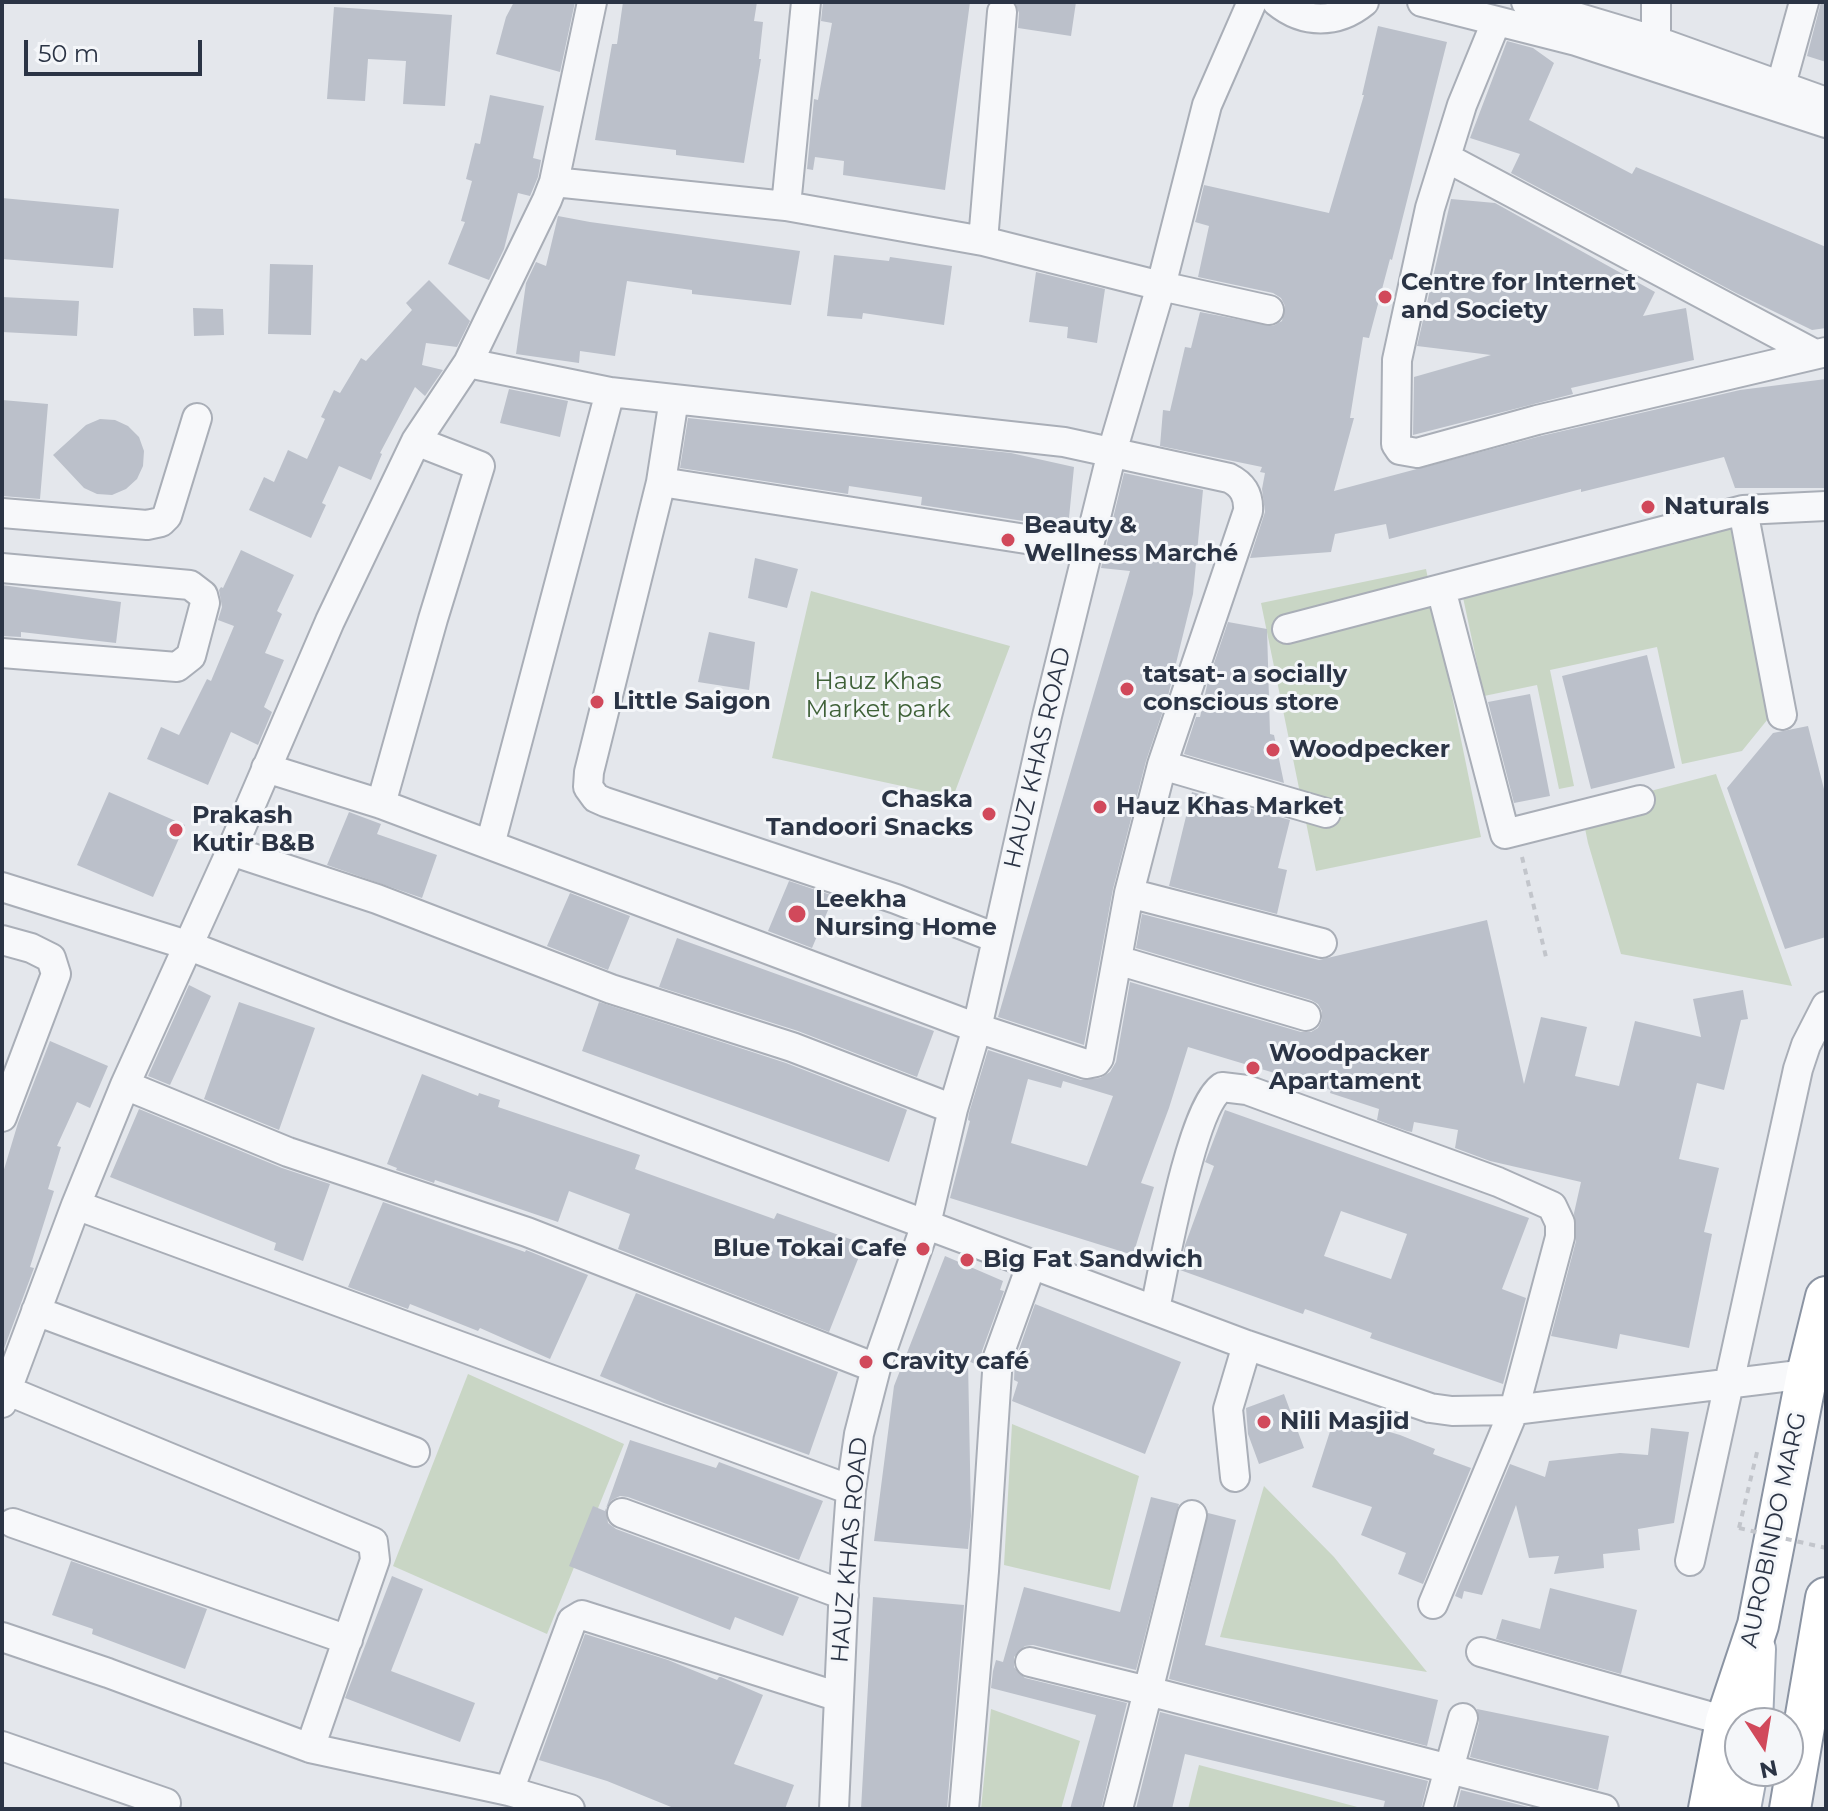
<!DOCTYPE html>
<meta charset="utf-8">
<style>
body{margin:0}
#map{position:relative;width:1828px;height:1811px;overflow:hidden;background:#e4e7ec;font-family:Montserrat,sans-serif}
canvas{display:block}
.frame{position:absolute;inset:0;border:4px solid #2b3445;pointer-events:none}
.north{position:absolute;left:1724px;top:1707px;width:80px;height:80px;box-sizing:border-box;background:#f4f6f9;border:2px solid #a4a8b1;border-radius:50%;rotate:168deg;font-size:22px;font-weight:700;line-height:32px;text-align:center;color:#2b3445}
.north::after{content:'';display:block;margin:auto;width:28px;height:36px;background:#d1495b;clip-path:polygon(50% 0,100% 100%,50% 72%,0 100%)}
.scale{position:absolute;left:24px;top:40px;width:178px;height:36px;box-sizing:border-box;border:4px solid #2b3445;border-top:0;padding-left:10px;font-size:24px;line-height:28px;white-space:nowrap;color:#2b3445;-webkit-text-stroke:6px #f4f6f9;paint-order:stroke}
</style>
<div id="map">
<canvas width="1828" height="1811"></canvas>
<div class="frame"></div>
<div class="north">N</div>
<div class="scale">50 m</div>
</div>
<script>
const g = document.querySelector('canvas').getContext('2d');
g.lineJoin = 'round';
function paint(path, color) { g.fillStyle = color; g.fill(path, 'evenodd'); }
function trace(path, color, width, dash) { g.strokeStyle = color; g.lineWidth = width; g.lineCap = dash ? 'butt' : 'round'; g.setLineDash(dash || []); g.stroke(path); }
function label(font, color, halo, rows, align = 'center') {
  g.font = font + ' Montserrat,sans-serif'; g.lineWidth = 6; g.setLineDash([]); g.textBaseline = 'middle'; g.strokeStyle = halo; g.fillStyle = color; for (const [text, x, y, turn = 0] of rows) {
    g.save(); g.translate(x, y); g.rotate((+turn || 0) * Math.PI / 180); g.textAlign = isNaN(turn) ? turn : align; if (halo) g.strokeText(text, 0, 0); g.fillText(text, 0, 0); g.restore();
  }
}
paint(new Path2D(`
 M1736,516l40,193 -34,42 -60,13 -25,-117 -107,23 24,116 -15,3 -22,-104 -53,11 -26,-122z
 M1426,569l55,268 -165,34 -55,-268z
 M811,591l199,55 -57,151 -181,-39z
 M1716,774l76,212 -171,-32 -33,-111 -7,-34z
 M468,1374l156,70 -77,190 -154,-68z
 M1012,1424l127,52 -29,114 -106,-25z
 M1264,1486l70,71 93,115 -207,-35z
 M991,1709l89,32 -19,68h-80z
 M1199,1765l166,44h-177z`), '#c9d6c5');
paint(new Path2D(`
 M514,2h61l-15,70 -64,-18 10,-37z
 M623,2h134l-3,19 9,1 -4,37h2l-17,104 -68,-8v-5l-81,-10 17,-96h5z
 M823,2h147l-25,188 -102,-15 1,-14 -29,-4 -2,13 -6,-1 7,-70 4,1 14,-77 -11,-2z
 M1015,2h61l-5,34 -53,-8 1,-15z
 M1821,2h5v60l-19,-6z
 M334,7l118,8 -7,91 -42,-2 3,-43 -38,-2 -3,42 -38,-2z
 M1378,26l69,16 -55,218 -2,-1 -21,79 -6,-1 -13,81h4l-20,73 207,-55 199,-46 86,-11v109h-91l-11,-31 -143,35v-3l-192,50 -3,-15 -51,10 -4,18 -81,6 15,-46 -3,-23 3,-16 -5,-1 2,-5 -102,-21 3,-36 7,1 15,-64 6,1 9,-36 73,14 9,-5 3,-15 -4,-8 -8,-5 -75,-16 11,-51 -14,-4 1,-3 8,-34 125,28 35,-118h-2z
 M1507,41l26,7 21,15 -25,57 103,54 4,-7 190,80v81l-14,2 -76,-37 -225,-120 9,-19 -50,-16z
 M490,95l54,11 -11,52 8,2 -3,17 -8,19 -12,-3 -14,56 -15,31 -41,-16 17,-42 -4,-1 11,-40 -6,-2 9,-36 5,1z
 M2,198l117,11 -6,59 -111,-9z
 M1451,199l44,4 160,89 -12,24 43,-8 8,52 -123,28 2,6 -160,41 1,-58 77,-22 -74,-9z
 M558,216l32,6 210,29 -9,54 -99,-11v-4l-65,-9 -12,75 -35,-5 -1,12 -63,-9 10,-71 10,-21 10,4z
 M834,255l55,6 1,-4 62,9 -8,59 -81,-12 -1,6 -35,-3z
 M270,264l43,1 -2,70 -43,-1z
 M1036,272l69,17 -8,54 -30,-5 1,-11 -39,-5z
 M429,280l41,41 -13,26 -31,-4 -4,22 21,5 -18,26 -10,-9 -35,66 2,1 -11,26 -32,-14 -17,37 4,2 -15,33 -62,-28 15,-33 10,5 14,-32 19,9 18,-40 -4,-2 13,-27 6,3 21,-35 5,3 46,-51 -6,-7z
 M2,297l77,4 -2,35 -75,-4z
 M193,308l30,1 1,26 -30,1z
 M509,389l59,12 -8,36 -60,-14z
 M2,400l46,4 -8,95 -38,-3z
 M688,418l323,35 63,14 -6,61 -147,-23 1,-8 -73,-11 -1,8 -168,-26z
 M100,419l15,1 13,6 11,11 5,14 -1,15 -6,13 -11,10 -14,6 -15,-1 -13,-6 -31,-33 33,-30z
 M1124,473l79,17 -10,104 -25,102 -22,65 -33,128 -29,156 -86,-28 132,-446 -29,-3z
 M241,550l53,25 -17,36 5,3 -17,39 19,7 -20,47 8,5 -14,33 -27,-13 -23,53 -61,-26 14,-32 18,8 28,-56 4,2 23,-55 -16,-6 4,-13 -3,-17 2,-3 2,1z
 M755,558l43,11 -11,39 -39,-10z
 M2,585l119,17 -5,41 -95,-11v5l-19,-1z
 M1228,622l39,7 3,105 4,1 10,48 -100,-29 12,-37h4l8,-36z
 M709,632l46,10 -6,48 -51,-8z
 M1647,655l28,113 -84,21 -29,-113z
 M1530,694l20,102 -36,7 -26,-101z
 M1808,726l18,71v140l-41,12 -58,-161 46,-55z
 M109,792l76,33 -32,72 -76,-32z
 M1192,792l98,28 -12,48 9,2 -10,44 -108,-28z
 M349,812l32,12 -4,10 60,21 -15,43 -95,-33z
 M789,881l45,15 -22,52 -44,-17z
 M570,893l60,23 -22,54 -61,-24z
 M1142,914l177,46 168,-40 37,164 17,-67 46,10 -12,49 44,10 16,-65 66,16 -8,-38 50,-9 5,29 -7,1 -17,70 -27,-7 -18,76 40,9 -15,64 8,2 -23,114 -69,-14 -3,15 -66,-13 25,-95 -2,-28 7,-31 -91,-21 -35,-13 3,-18 -44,-8 -2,10 -5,-1 -30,-11 2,-11 -49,-16 1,-3 -143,-43 -19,61 -28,75 13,4 -21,68 -183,-57 20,-77 -2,-1 1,-7 19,-63 93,30 19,-2 10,-6 6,-10 14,-80 171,50h10l7,-4 4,-8v-9l-4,-7 -7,-4 -175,-52zM1028,1079l33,9 2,-7 50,15 -26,70 -76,-23z
 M677,938l257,93 -17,46 -119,-46 -139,-44z
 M189,985l22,11 -41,89 -22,-9z
 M239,1002l76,26 -36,102 -75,-31z
 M599,1002l187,61 119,46 2,1 -18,52 -307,-111z
 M50,1041l58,25 -18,42 -13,-6 -20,44 4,1 -13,42 6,2 -24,76 4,1 -32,86v-178l16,-53z
 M422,1074l56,22 1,-3 21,7 -2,7 142,48 -5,14 139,50 3,-6 87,31 -35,88 -211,-83 12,-35 -61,-23 -11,31 -123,-42 -1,3 -38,-13 1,-2 -10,-4z
 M139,1109l143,59 48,16 -27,77 -29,-11 2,-7 -166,-66z
 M1225,1110l304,108 -27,71 24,9 -23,86 -133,-46 2,-5 -67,-24 -2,5 -123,-44 5,-25 29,-79 -9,-4 1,-2zM1341,1211l66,23 -16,45 -67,-23z
 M383,1202l142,50 1,-2 62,25 -38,84 -70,-31 -2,3 -68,-27 -2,5 -60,-22z
 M945,1256l58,25 -3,9 4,1 -22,60 -2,15 -12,-5 3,155 -3,33 -94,-8 20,-155z
 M636,1293l202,79 -29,83 -145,-52 -64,-27z
 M1035,1304l146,58 -36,92 -133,-53 6,-19 -4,-2 1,-19z
 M1284,1394l20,54 -45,16 -11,-30 -2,-26z
 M1335,1416l65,19 35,14 -2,5 38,14 -48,116 -25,-10 8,-21 -45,-18 11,-28 -60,-20z
 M1651,1428l38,4 -15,91 -36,6 2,21 -37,4 1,14 -50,6 5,-18 -30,2 -13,-53 -34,90 -18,-4 -2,8 -7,-3 55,-132 35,13 4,-16 71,-8 28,2z
 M630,1440l86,28 3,-6 104,39 -24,59 -171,-63 -8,-1 -8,4 -6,8 2,15 8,6 183,68 -16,39 -48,-19 -5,13 -161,-64 24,-60 12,5z
 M1151,1497l28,7 -43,166 -103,-25 -8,1 -11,11v10l11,11 102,25 -26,106h-31l26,-94 -105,-27 2,-17 3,-11 7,2 21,-75 96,25z
 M1208,1513l28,7 -31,125 233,55 -11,46 -258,-67z
 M71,1561l136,48 -22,60 -93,-35 1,-5 -41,-14z
 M392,1576l31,13 -32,82 84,32 -15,39 -115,-44z
 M1550,1588l87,22 -16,64 -125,-35 6,-20 38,10z
 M873,1597l91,8 -17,204h-86z
 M585,1634l83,26 49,20 2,-3h2l42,18 -29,69 60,21 -9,24h-109l-69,-28 -68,-21z
 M1477,1709l132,27 -11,54 -128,-33 9,-35z
 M1160,1712l268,69 -7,28h-38l2,-8 -200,-47 -13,55h-36z
 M1461,1790l75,19h-80z`), '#bbc0ca');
const minor = new Path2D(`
 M1277,2c27,22 60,22 87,0
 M1422,2l154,39 250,82
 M1526,2l130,39 170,61
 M1656,2v39
 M1496,22l-34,83 -32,103 -33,152 -1,84 4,6 17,3 120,-33 289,-68
 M1781,85l23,-83
 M1447,158l366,195
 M554,182l232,24 197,35 178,45 108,24
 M786,206l20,-204
 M983,241l19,-229
 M674,399l-13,83 -72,290 -1,15 8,11 9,4 291,97 100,39
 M661,482l429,67
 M1743,510l39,205
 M2,513l145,12 14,-3 6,-6 30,-98
 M2,568l188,17 13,10 2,8 -14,53 -14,11 -175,-14
 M1441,589l64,245 135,-34
 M1287,629l456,-119 83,-4
 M1162,765l164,48
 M266,768l115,36 596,224 109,36 10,-2 3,-4 30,-165 33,-128 86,-254c1,-16 -5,-26 -19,-33l-165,-36 -454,-50 -142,-29
 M381,804l52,-185 47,-153 -64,-25
 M490,845l120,-453
 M231,851l146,48 234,90 181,58 161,62
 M2,887l185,58 154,60 906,340 183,63 22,3 62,-1 293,-36
 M1129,893l193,50
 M2,940l29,8 20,10 5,16 -54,143
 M1117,960l189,56
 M125,1085l163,67 239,80 349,136
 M76,1205l775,285
 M1155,1309c9,-42 36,-201 67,-222l25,3 251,92 54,24 8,17v14l-46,173 -81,194
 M36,1311l379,141
 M6,1390l367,152 2,18 -65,188
 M2,1403l74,-198 49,-120 106,-234 99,-230 86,-180 52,-78 79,-163 7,-18 38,-180
 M1235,1477l-7,-68 19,-64
 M622,1513l222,82
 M13,1523l335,117
 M1690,1561l108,-492 8,-24 20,-39
 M2,1637l106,36 202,75 199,43 61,18
 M1481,1652l245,69
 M1030,1662l118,29 44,-176
 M2,1746l164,57
 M509,1791l63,-170 10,-6 257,82
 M834,1809l10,-224 7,-95 8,-56 17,-66 50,-144 27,-115 24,-81 70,-312 65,-264 49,-166 46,-181 45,-103
 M964,1809l20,-238 14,-214 34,-94
 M1118,1809l30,-118 456,118
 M1438,1809l25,-91`);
const major = new Path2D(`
 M1754,1723l3,-74
 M1742,1809l7,-38`);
const highway = new Path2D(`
 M1709,1809l17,-88 32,-96 49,-251 19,-77
 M1790,1809l36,-211`);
trace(minor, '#a9aeb7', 32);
trace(major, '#a3abb8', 40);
trace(highway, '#8b94a3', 44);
trace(new Path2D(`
 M1522,857l24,100
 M1739,1528l19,-80`), '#c2c5cb', 4, [6, 6]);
trace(minor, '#f7f8fa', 28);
trace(major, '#fff', 36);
trace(highway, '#fff', 40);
trace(new Path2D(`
 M1739,1528l87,20`), '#c2c5cb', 4, [6, 6]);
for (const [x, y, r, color] of [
 [1385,297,8,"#d1495b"],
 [1648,507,8,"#d1495b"],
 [1008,540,8,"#d1495b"],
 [1127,689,8,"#d1495b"],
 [597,702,8,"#d1495b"],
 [1273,750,8,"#d1495b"],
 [1100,807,8,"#d1495b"],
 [989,814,8,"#d1495b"],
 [176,830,8,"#d1495b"],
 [797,914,10,"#d1495b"],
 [1253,1068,8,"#d1495b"],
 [923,1249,8,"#d1495b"],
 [967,1260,8,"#d1495b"],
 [866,1362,8,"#d1495b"],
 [1264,1422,8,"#d1495b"]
]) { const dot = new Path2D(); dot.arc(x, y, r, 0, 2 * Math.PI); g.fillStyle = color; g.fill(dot); trace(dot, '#f4f6f9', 3); }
label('bold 24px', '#2b3445', '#f4f6f9', [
 ["Centre for Internet",1401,283],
 ["and Society",1401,311],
 ["Naturals",1664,507],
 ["Beauty &",1024,526],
 ["Wellness Marché",1024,554],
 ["tatsat- a socially",1143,675],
 ["conscious store",1143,703],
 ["Little Saigon",613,702],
 ["Woodpecker",1289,750],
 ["Chaska",973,800,"right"],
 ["Tandoori Snacks",973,828,"right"],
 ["Hauz Khas Market",1116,807],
 ["Prakash",192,816],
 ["Kutir B&B",192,844],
 ["Leekha",815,900],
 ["Nursing Home",815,928],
 ["Woodpacker",1269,1054],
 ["Apartament",1269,1082],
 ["Blue Tokai Cafe",907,1249,"right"],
 ["Big Fat Sandwich",983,1260],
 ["Cravity café",882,1362],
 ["Nili Masjid",1280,1422]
], 'left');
label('24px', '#3f6138', '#f4f6f9', [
 ["Hauz Khas",878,682],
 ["Market park",878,710]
]);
label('24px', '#2b3445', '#f4f6f9', [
 ["HAUZ KHAS ROAD",1038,758,-77],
 ["AUROBINDO MARG",1774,1530,-78],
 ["HAUZ KHAS ROAD",850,1550,-85]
]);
</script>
